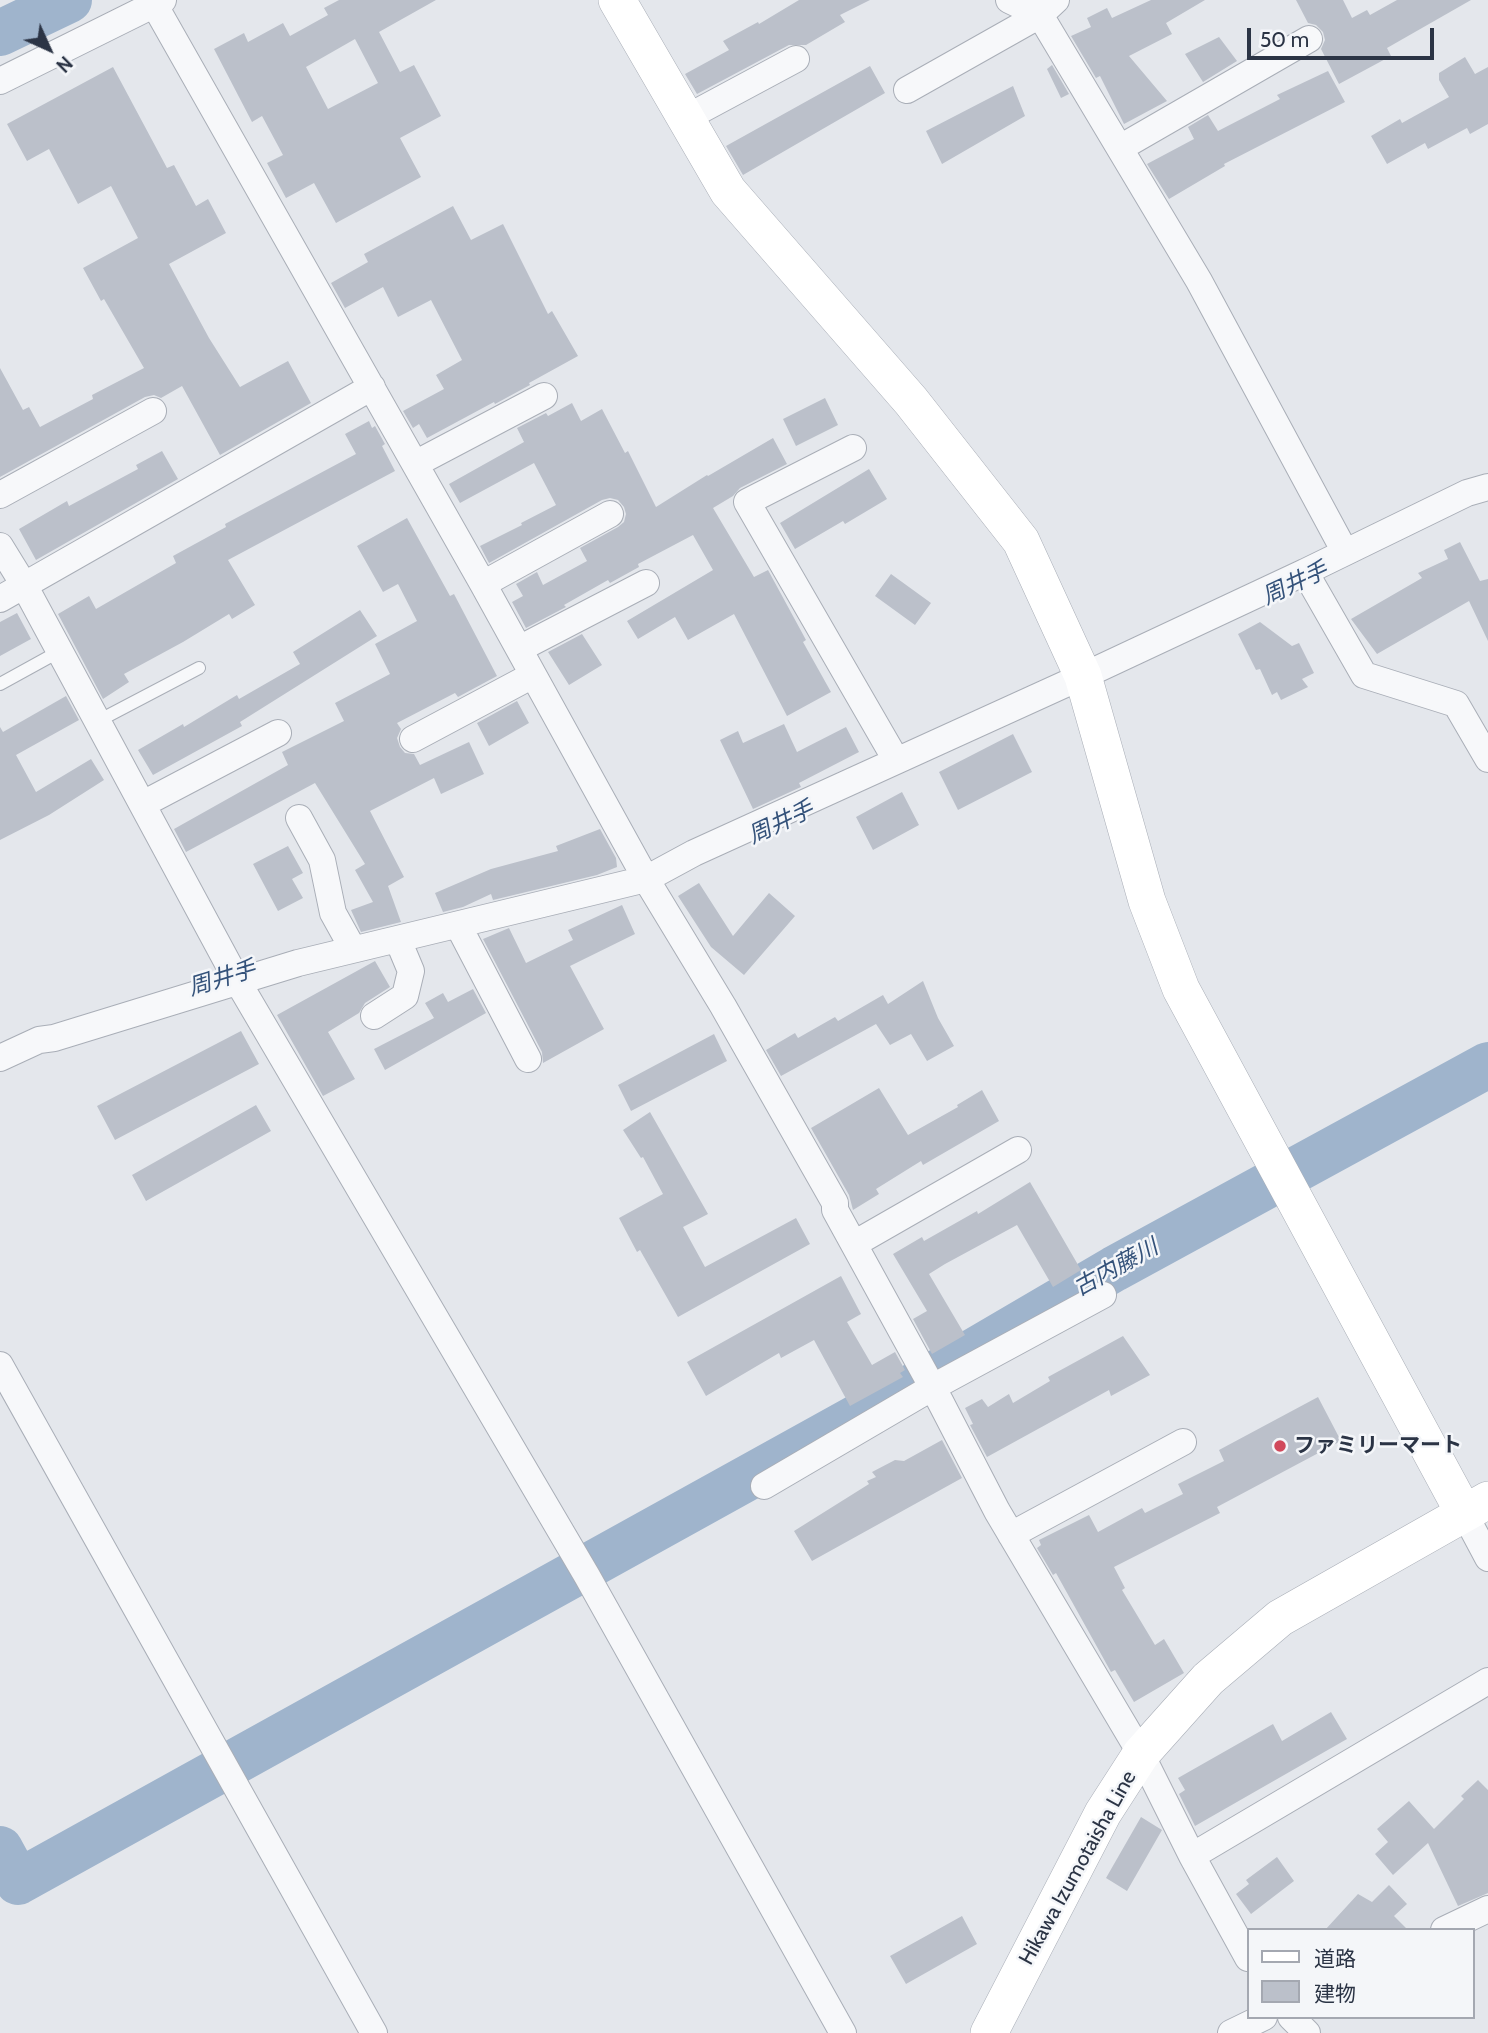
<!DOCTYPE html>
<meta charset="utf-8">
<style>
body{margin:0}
#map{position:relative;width:1488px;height:2033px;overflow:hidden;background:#e4e7ec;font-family:Cabin,"Noto Sans JP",sans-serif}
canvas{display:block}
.legend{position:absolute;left:1247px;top:1928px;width:228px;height:91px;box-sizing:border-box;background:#f4f6f9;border:2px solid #a4a8b1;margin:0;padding:9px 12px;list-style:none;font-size:21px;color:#2b3445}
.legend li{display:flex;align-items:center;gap:14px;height:35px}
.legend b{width:35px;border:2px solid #a4a8b1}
.north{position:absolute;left:14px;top:14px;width:70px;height:70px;-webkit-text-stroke:5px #f4f6f9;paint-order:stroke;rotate:135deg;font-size:19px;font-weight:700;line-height:28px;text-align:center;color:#2b3445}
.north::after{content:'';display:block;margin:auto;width:24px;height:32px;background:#2b3445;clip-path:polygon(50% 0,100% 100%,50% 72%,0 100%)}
.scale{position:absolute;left:1247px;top:28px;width:187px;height:32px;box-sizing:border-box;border:4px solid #2b3445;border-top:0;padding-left:9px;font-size:21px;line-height:24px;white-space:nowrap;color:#2b3445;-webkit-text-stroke:5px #f4f6f9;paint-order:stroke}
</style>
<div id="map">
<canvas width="1488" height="2033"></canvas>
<ul class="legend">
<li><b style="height:9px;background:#fff"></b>道路</li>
<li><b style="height:19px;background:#bbc0ca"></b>建物</li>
</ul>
<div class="north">N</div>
<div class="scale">50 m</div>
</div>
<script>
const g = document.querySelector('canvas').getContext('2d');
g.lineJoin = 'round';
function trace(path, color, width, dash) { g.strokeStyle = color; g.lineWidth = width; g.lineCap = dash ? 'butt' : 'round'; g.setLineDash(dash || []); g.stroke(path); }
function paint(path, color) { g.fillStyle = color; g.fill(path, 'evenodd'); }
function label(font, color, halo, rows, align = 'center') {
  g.font = font + ' Cabin,"Noto Sans JP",sans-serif'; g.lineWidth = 5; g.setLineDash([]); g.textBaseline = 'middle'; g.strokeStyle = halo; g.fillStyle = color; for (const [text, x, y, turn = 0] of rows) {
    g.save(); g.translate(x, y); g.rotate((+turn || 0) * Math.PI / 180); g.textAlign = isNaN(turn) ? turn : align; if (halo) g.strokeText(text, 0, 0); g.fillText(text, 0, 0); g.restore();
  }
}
trace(new Path2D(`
 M0,33l69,-33
 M0,1849l18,33 910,-504 186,-109 374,-204`), '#9fb4cc', 46);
paint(new Path2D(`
 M339,0h97l-57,32 21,40 14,-7 27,51 -41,22 21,39 -85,46 -22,-40 -28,15 -19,-35 16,-8 -21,-39 -10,6 -38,-73 30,-16 4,9 35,-19 7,13 38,-21 -4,-7zM355,39l23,44 -50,26 -22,-42z
 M799,0h71l-30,15 5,7 -39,23h-17l-92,49 -12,-20 44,-24 -6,-9 35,-19 1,2z
 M1151,0h54l-39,23 6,11 -43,22 38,45 -43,23 -24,-48 -4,2 -25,-42 20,-9 -4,-9 20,-10 5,10z
 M1296,0h47l9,18 15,-8 3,5 27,-15h74l-84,48 4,8 -52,28 -18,-35 4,-9 -2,-8 -7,-7 -8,-2z
 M1219,37l18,24 -34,21 -18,-28z
 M1465,57l10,17 13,-7v57l-18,10 -3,-6 -39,21 -3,-6 -38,21 -16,-28 29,-17 2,4 47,-26 -10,-17v-7z
 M1052,65l17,29 -8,4 -14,-29z
 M870,66l15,27 -142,82 -17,-29z
 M113,67l54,101 7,-3 22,41 12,-7 18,34 -57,31 40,74 31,49 48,-26 23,42 -91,52 -38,-69 -21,12 -7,-3 -9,2 -145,80v-109l23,42 6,-3 11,20 53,-28 -1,-4 52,-27 -40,-69 -3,2 -18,-33 55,-30 -27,-52 -33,18 -29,-55 -22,12 -20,-37z
 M1328,71l17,31 -121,62 1,2 -56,33 -22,-35 47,-25 -6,-12 20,-12 10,16 62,-32 -3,-4z
 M1013,86l12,30 -83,48 -16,-33z
 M453,206l18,34 32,-16 45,90 4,-3 26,45 -49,27 1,2 -35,19 -1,-2 -67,36 -8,-14 -6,4 -10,-17 41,-22 -8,-14 26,-15 -31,-60 -33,17 -15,-30 -38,21 -14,-25 37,-21 -4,-8z
 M825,398l13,27 -42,21 -13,-27z
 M572,403l9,18 21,-12 23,44 3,-2 28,56 51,-32 1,1 65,-38 14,26 -47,24 -7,8 -20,12 41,69 14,-7 38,70 -3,2 28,50 -44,24 -53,-102 -46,26 -13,-23 -37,22 -11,-18 86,-51 -20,-35 -55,29 1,3 -29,16 -2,-3 -44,25 2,2 -40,21 -14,-26 11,-6 -7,-12 21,-12 6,13 44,-24 -7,-13 38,-21 6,-5 2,-8 -2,-7 -6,-7 -8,-2 -8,2 -113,63 -9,-17 42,-21 -1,-2 35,-18 -22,-42 -74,40 -11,-19 75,-42 -7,-14 29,-15 2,3z
 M369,421l3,7 3,-2 10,18 -3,2 13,25 -167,89 27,45 -23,14 -3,-5 -46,28 -59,32 5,8 -26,17 -45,-85 31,-18 7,13 80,-46 -3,-7 53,-29 -1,-3 131,-70 -11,-20z
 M162,451l16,28 -142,81 -17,-31 48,-28 2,5 69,-37 -2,-4z
 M869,469l18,30 -42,25 -2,-3 -48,28 -15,-26z
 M407,518l43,78 4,-2 43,82 -39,21 -3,-4 -58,30 4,6 -4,9 3,9 5,6 9,1 6,11 49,-23 15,32 -43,20 -7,-16 -64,33 34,66 -16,9 13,36 -40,10 -10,-22 22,-8 -18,-32 10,-6 -50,-81 -129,69 -12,-23 114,-64 -6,-13 62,-31 -9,-18 55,-29 -15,-30 42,-23 -19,-37 -15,8 -26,-46z
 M1460,542l20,39 8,-2v62l-19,-40 -92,53 -26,-35 71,-41 -4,-5 30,-14 -4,-9z
 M891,574l40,29 -16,22 -40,-29z
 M360,610l17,26 -137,86 2,4 -89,49 -15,-25 45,-26 1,3 53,-32 2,4 61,-35 -7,-12z
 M17,613l14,26 -31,17v-34z
 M1260,622l32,24 7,-3 15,30 -12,6 6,8 -27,13 -4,-8 -5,3 -12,-26 -4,1 -18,-36z
 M582,634l20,31 -33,20 -21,-33z
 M66,696l13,24 -63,35 20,37 55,-33 13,21 -55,35 -49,25v-113l3,5z
 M517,701l12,22 -40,23 -12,-23z
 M784,724l13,28 49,-25 13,25 -60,31 2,4 -48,22 -33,-69 18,-9 5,12z
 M1013,734l19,38 -74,38 -19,-38z
 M902,792l17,33 -46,25 -17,-33z
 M600,829l16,29 1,9 -20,8 -104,25 -2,-6 -28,13 -20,5 -8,-19 56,-24 67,-18 -2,-5z
 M288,846l15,27 -11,6 11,19 -25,13 -25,-47z
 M699,883l34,53 36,-43 26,23 -51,59 -33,-28 -33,-51z
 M622,905l13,29 -65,32 34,63 -61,34 -1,-11 -59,-113 26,-11 17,35 47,-23 -5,-10z
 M375,961l15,26 -25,16 -6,10 -31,19 27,47 -32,17 -46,-81z
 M923,981l15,37 16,28 -27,15 -16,-27 -21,11 -14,-21 -95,52 -15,-26 29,-17 3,5 37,-21 3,4 45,-26 5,9z
 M473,989l13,24 -101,57 -11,-21 60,-31 -9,-15 18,-10 5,9z
 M241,1031l18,33 -144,76 -18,-34z
 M714,1034l13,27 -96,50 -13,-26z
 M879,1088l29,47 50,-28 -1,-2 25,-15 17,31 -76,44 -2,-4 -45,28 3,5 -26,16 -4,-15 -38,-67z
 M256,1105l15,26 -125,70 -14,-26z
 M650,1112l58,102 -25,13 22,40 91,-49 14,26 -132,73 -38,-67 -3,2 -18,-34 44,-24 -20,-37 -2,1 -18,-28z
 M1030,1182l51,88 -28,17 -36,-62 -72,39 -16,10 36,61 -33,19 -19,-35 14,-8 -34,-57 29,-17 2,4 53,-30 1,3z
 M841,1276l20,38 -14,8 25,43 23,-13 10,18 -5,3 3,4 -53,29 -36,-66 -33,18 -2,-5 -73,43 -19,-34z
 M1123,1336l27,39 -39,21 -2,-6 -122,67 -17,-32 3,-1 -8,-16 17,-9 6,8 21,-13 4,9 37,-22 -2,-4z
 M1318,1397l23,44 -124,66 3,6 -106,54 11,21 -3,2 33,55 9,-6 20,34 -50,29 -19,-32 -4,2 -55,-99 -3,2 -16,-27 4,-3 -2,-5 50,-25 9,17 44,-24 3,5 38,-19 -5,-10 46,-23 -5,-11z
 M942,1440l20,38 -150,83 -18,-30 75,-47 -2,-3 9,-4 -4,-5 23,-12 9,1z
 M1331,1712l16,27 -152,87 -16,-32 6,-4 -7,-12 95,-54 9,17z
 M1478,1780l10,10v103l-30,13 -30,-63 -35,32 -18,-21 13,-12 -11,-13 32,-28 25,28 30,-30 -3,-3z
 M1141,1817l21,13 -35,61 -21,-13z
 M1277,1857l17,24 -43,33 -15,-20 13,-10 -3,-4z
 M1389,1885l18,19 -13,12 14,14h-83l33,-36 14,8z
 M962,1916l15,28 -71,40 -16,-28z`), '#bbc0ca');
const lane = new Path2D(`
 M0,684l60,-33
 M98,721l101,-53`);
const street = new Path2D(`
 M149,0l5,4 329,580 163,295 77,127 112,197v7l105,191 57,110 144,243 51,102 56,102
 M1009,0l31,15 159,266 146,271
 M0,81l163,-81
 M907,90l133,-75 16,-15
 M686,118l110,-59
 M1120,148l189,-109
 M853,448l-106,54 149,258
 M415,464l129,-68
 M1488,487l-21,6 -162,79 59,103 92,29 32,55
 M0,495l153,-84
 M0,546l24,39 214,397 349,594 256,457
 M483,584l127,-70
 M0,599l372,-212
 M519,649l127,-66
 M413,739l120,-64
 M143,804l135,-71
 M299,818l23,42 11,53 20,36
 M458,925l70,134
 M374,1016l31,-20 6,-25 -13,-31
 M0,1058l39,-18 15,-2 244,-75 348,-84 48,-26 389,-177 222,-104
 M854,1244l164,-94
 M0,1365l374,668
 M764,1486l169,-99 170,-92
 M1464,1513l24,45
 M1011,1535l172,-93
 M1192,1856l296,-175
 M1444,1930l44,-21
 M1291,2017l16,16
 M1231,2033l33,-16`);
const secondary = new Path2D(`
 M617,0l111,191 183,210 110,140 62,135 64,225 34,88 283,524
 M989,2033l114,-220 38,-59 67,-75 72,-61 208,-118`);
trace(lane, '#a9aeb7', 14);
trace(street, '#a9aeb7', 28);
trace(secondary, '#a9aeb7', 38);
trace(lane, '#f7f8fa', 12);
trace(street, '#f7f8fa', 26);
trace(secondary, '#fff', 37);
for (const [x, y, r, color] of [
 [1280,1446,7,"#d1495b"]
]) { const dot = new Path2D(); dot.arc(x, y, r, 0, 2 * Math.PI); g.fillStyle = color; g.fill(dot); trace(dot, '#f4f6f9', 2.5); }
label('bold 21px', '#2b3445', '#f4f6f9', [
 ["ファミリーマート",1294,1446]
], 'left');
label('21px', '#2b3445', '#f4f6f9', [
 ["Hikawa Izumotaisha Line",1078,1868,-61]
]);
label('italic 23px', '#34527a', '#f4f6f9', [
 ["周井手",1295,584,-25],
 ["周井手",781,823,-25],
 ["周井手",222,979,-17],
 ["古内藤川",1116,1268,-29]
]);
</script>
